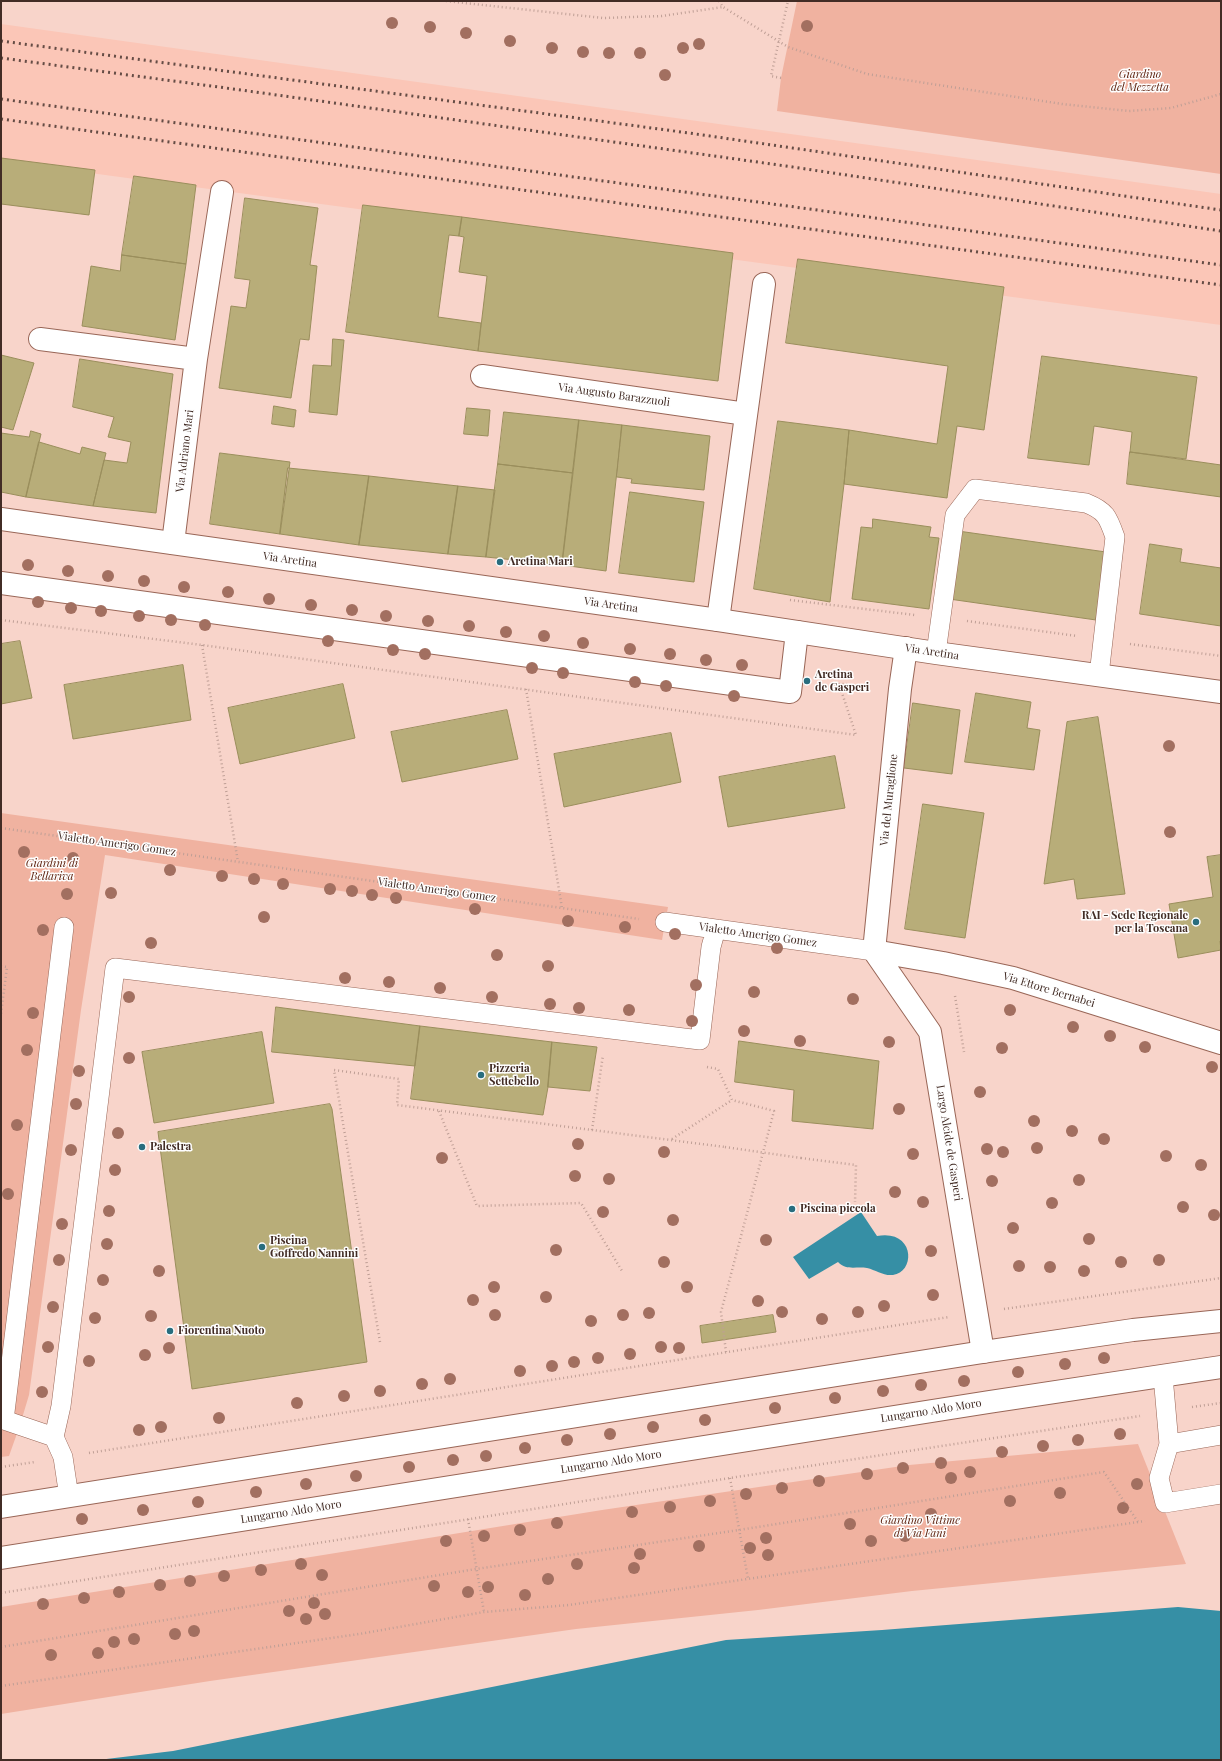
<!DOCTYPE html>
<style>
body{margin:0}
#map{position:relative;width:1222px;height:1761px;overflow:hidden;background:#f8d4ca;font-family:"Playfair Display",serif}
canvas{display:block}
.frame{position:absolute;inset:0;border:2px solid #422c25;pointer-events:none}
</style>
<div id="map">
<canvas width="1222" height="1761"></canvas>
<div class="frame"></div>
</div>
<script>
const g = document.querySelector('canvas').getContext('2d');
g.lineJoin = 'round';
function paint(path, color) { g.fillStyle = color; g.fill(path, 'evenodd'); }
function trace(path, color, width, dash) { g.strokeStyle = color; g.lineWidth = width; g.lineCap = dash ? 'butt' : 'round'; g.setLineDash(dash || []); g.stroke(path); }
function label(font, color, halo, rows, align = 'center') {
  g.font = font + ' "Playfair Display",serif'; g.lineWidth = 3; g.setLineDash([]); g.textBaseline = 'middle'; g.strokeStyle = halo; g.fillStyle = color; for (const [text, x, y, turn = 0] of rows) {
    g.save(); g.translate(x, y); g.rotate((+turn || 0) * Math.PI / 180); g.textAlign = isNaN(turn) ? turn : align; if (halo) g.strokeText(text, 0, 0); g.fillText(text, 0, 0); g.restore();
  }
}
paint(new Path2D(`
 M1,24l1220,170v131l-1220,-164z`), '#fbc6b7');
paint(new Path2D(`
 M797,1h424v173l-444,-63 4,-33z
 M1,813l667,94 -6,33 -557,-85 -24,155 -52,385 -9,30 -11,31 -8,1z
 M1138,1444l48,120 -274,27 -154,19 -182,19 -366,52 -209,33v-107l601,-97 307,-45z`), '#f0b2a0');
paint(new Path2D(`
 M861,1212l16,24c38,-7 39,36 16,39 -10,1 -17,-5 -26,-7 -11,-2 -20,3 -29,-6l-29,17 -16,-22z
 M1178,1607l43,4v149h-1123l75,-9 553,-111 156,-10z`), '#368fa5');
const building = new Path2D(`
 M1,158l94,12 -6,45 -88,-11z
 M134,176l62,9 -10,79 -64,-9z
 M245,198l73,10 -8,57 7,1 -8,74 -9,-1 -9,59 -72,-10 12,-82 15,2 4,-28 -15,-2z
 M363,205l99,12 -3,19 -10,-1 -11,82 43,6 -3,28 -132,-19z
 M462,217l271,36 -15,128 -240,-30 9,-75 -28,-4 5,-35 -5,-1z
 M122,255l64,9 -11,76 -93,-14 9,-60 29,5z
 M798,259l206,28 -20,143 -27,-4 -10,72 -103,-14 5,-54 88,14 11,-78 -162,-23z
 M333,339l11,1 -7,75 -28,-3 4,-47 18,1z
 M1,355l33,8 -21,67 -12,-3z
 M1042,356l155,21 -11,82 -56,-7 2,-20 -38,-6 -5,39 -61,-7z
 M80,359l93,15 -17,139 -63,-7 11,-46 23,3 4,-21 -23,-5 6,-20 -41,-10z
 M274,406l22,4 -2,17 -22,-3z
 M467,408l23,2 -2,26 -24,-2z
 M504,412l75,8 -6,53 -75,-9z
 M579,420l43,5 -16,146 -44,-6z
 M778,421l71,9 -5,54 -14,118 -76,-13z
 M622,425l88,11 -6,54 -73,-7 1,-4 -15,-2z
 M31,431l10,3 -15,63 -25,-5v-59l28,4z
 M39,442l41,12 2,-7 24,6 -13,53 -67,-9z
 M1130,452l91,13v32l-94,-13z
 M220,453l70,9 -10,72 -70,-10z
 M498,464l75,9 -11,92 -76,-8z
 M288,468l81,8 -10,69 -79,-11z
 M369,476l89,10 -10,68 -89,-9z
 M458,486l37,4 -9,67 -38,-3z
 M630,492l74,10 -10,80 -75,-9z
 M873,519l58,8 -2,10 10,1 -10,71 -77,-10 9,-72 11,1z
 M958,531l148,21 -10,68 -147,-21z
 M1150,544l32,5 -2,13 41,6v58l-81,-12z
 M20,641l12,57 -31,6v-60z
 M183,665l8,55 -118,19 -9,-54z
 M343,684l12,54 -115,26 -12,-56z
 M976,693l55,9 -4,26 13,2 -6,40 -69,-8z
 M913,703l47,7 -8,64 -48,-6z
 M507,710l11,49 -116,23 -11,-50z
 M1098,717l27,177 -48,5 -3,-20 -30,5 23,-162z
 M671,733l10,49 -117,25 -10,-53z
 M835,756l10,52 -117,19 -9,-50z
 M923,804l61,9 -19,125 -60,-9z
 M1221,855v86h-1l1,9 -43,8 -9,-54 44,-7 -6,-40z
 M276,1007l144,19 -5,40 -143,-14z
 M420,1026l132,16 -4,45 -5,28 -132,-16z
 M262,1032l12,71 -120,20 -12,-71z
 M739,1041l140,20 -6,68 -81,-8 2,-31 -59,-8z
 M552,1042l45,5 -7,44 -42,-4z
 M330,1104l2,5 35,253 -175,27 -34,-257z
 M773,1315l3,17 -74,11 -2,-17z`);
paint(building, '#b8ad79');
trace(building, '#9a8e5c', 1);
const service = new Path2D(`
 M936,653l19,-138 20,-26 111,14c20,8 22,14 29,34l-16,138
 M665,922l209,29
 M64,927l-60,493 50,17 7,-31 54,-438 585,72 11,-93 5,-18
 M1163,1376l6,68 -10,34 6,25 56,-9
 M54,1437l9,20 6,40
 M1169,1444l52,-9`);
const minor = new Path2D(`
 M40,339l156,20
 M482,376l264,38
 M173,543l23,-184 26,-167
 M1,583l789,109 7,-60
 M718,620l46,-336
 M874,951l56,81 53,320
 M874,951l69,12 70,15 208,65
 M874,951l26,-262 6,-41`);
const tertiary = new Path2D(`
 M1,519l717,101 218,33 285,39`);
const primary = new Path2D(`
 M1,1507l982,-155 150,-22 88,-9
 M1,1558l988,-156 232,-35`);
trace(service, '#996657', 20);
trace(minor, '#996657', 24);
trace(tertiary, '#996657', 24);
trace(primary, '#996657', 24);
trace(new Path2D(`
 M446,1l157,17 59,-2 61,-9
 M719,1l4,6 65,40 79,27 195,30 67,7 42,-3 50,-14
 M781,78l-10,-2 17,-75
 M790,600l125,15
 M1,620l201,25 654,90 -17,-51h8
 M967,621l110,15
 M1130,644l91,12
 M202,645l36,217
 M526,689l36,219
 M1,828l638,91
 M1,966l6,1 -6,47
 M955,996l9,56
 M707,1067l11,2 14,31 42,11 -53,201 5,40
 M439,1111l38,95 104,-3 41,68
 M592,1130l11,-75
 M672,1139l60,-39
 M801,1158l55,7 -1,37
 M1004,1309l217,-31
 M380,1342l-46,-272 65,9 -2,26 328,42
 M1192,1407l29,-4
 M89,1453l860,-136
 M1,1467l34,-5
 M730,1478l18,101
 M468,1519l16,93
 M1,1593l729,-115 410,-62
 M1,1647l475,-78 263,-39 365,-58 34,50
 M1,1686l358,-52 125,-22 85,-7 576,-84`), '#bf9f96', 2.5, [1, 3]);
trace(service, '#fff', 19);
trace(minor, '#fff', 22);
trace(tertiary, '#fff', 22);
trace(primary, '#fff', 22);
trace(new Path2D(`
 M1,41l688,92 532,77
 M1,58l240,32 545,76 435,65
 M1,99l1220,166
 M1,119l1220,166`), '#654c45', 3, [2, 4]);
trace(new Path2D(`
 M725,1147l76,11`), '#bf9f96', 2.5, [1, 3]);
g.fillStyle = '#a26f60';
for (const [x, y] of [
 [392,23],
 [807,26],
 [430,27],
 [466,33],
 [510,41],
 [699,44],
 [552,48],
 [683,48],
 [583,52],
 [609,53],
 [640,53],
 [665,75],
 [28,565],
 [68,571],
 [108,576],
 [144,581],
 [184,587],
 [228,592],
 [269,599],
 [38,602],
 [311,605],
 [71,608],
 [352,610],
 [101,611],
 [139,616],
 [386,616],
 [171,620],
 [428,621],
 [205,625],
 [469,626],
 [506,632],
 [544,636],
 [328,641],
 [583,643],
 [630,649],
 [393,650],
 [425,654],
 [670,654],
 [706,660],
 [742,665],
 [532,668],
 [563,673],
 [635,682],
 [666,686],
 [734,696],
 [1169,746],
 [1170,832],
 [24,852],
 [73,858],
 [170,870],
 [222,876],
 [254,879],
 [283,884],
 [330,889],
 [352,891],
 [111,893],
 [67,894],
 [372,895],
 [396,898],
 [475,909],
 [264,917],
 [568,921],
 [625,927],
 [43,930],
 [675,934],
 [151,943],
 [777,948],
 [497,955],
 [548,966],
 [345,978],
 [389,982],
 [696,985],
 [440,988],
 [754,992],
 [129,997],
 [492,997],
 [853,999],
 [550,1004],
 [579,1008],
 [629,1010],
 [1010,1010],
 [33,1013],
 [692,1021],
 [1073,1027],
 [744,1031],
 [1110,1036],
 [800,1041],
 [889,1042],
 [1145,1047],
 [1002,1048],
 [27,1050],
 [129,1058],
 [1212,1067],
 [79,1071],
 [980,1092],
 [76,1104],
 [899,1109],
 [1034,1121],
 [17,1125],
 [1072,1131],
 [118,1133],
 [1104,1139],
 [578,1144],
 [1037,1148],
 [987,1149],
 [71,1150],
 [664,1152],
 [1003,1152],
 [913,1154],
 [1166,1156],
 [442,1158],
 [1201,1165],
 [115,1170],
 [575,1176],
 [609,1179],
 [1079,1180],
 [992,1181],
 [895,1192],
 [8,1194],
 [923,1202],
 [1052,1203],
 [1183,1207],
 [109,1211],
 [603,1212],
 [1214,1215],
 [673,1220],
 [62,1224],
 [1013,1228],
 [1089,1239],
 [766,1240],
 [107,1244],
 [556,1250],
 [931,1251],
 [59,1260],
 [1159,1260],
 [664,1262],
 [1121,1262],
 [1019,1266],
 [1050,1267],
 [159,1271],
 [1084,1271],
 [103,1280],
 [494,1287],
 [687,1287],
 [933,1295],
 [546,1297],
 [473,1300],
 [758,1301],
 [884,1306],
 [53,1307],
 [782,1312],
 [858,1312],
 [649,1313],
 [495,1315],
 [623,1315],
 [151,1316],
 [95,1318],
 [822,1319],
 [591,1321],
 [48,1347],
 [661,1347],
 [169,1348],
 [679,1348],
 [630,1354],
 [145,1355],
 [598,1358],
 [1104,1358],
 [89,1361],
 [574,1362],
 [1065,1364],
 [552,1366],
 [520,1371],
 [1018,1372],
 [450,1379],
 [964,1381],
 [422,1384],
 [921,1385],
 [380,1391],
 [883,1391],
 [42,1392],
 [344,1396],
 [835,1398],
 [297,1403],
 [775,1408],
 [219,1418],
 [705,1420],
 [161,1427],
 [653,1427],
 [139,1430],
 [610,1434],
 [1120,1434],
 [567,1440],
 [1078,1440],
 [1043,1446],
 [525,1448],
 [1002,1452],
 [486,1456],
 [453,1460],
 [941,1463],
 [409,1467],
 [903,1468],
 [970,1472],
 [867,1474],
 [356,1476],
 [951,1478],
 [819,1481],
 [306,1484],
 [1137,1484],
 [782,1488],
 [256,1492],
 [1060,1493],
 [746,1494],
 [710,1501],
 [1010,1501],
 [198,1502],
 [670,1507],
 [1123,1508],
 [143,1510],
 [632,1512],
 [931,1514],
 [82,1519],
 [557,1523],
 [850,1524],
 [520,1530],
 [484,1536],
 [905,1536],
 [766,1538],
 [446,1541],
 [871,1541],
 [699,1546],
 [750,1548],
 [640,1554],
 [768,1555],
 [301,1564],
 [577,1564],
 [634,1568],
 [261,1570],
 [322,1575],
 [224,1576],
 [548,1579],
 [190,1581],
 [160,1585],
 [434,1586],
 [488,1587],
 [119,1592],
 [468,1592],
 [525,1595],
 [84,1598],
 [314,1603],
 [43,1604],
 [289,1611],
 [325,1614],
 [306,1619],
 [194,1631],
 [175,1634],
 [134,1639],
 [114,1642],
 [98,1653],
 [51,1655]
]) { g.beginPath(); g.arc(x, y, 6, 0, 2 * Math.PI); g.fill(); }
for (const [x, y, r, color] of [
 [500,562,4,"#296d7e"],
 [807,681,4,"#296d7e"],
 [1196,922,4,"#296d7e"],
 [481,1075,4,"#296d7e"],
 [142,1147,4,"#296d7e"],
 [792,1209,4,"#296d7e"],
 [262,1247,4,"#296d7e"],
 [170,1331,4,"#296d7e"]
]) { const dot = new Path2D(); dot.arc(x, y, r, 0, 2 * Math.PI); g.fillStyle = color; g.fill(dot); trace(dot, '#fefefe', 1.5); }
label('italic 11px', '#5b1d09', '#fefefe', [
 ["Giardino",1140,75],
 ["del Mezzetta",1140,88],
 ["Giardini di",52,864],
 ["Bellariva",52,877],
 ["Giardino Vittime",920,1521],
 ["di Via Fani",920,1534]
]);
label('11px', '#422c25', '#fefefe', [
 ["Via Augusto Barazzuoli",614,395,8],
 ["Via Adriano Mari",185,451,-83],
 ["Via Aretina",290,560,8],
 ["Via Aretina",611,605,8],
 ["Via Aretina",932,652,9],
 ["Via del Muraglione",889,800,-84],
 ["Vialetto Amerigo Gomez",117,844,8],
 ["Vialetto Amerigo Gomez",437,890,8],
 ["Vialetto Amerigo Gomez",758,935,8],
 ["Via Ettore Bernabei",1049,990,17],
 ["Largo Alcide de Gasperi",949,1143,81],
 ["Lungarno Aldo Moro",931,1411,-9],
 ["Lungarno Aldo Moro",611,1462,-9],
 ["Lungarno Aldo Moro",291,1512,-9]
]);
label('bold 11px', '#422c25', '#fefefe', [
 ["Aretina Mari",508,562],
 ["Aretina",815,675],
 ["de Gasperi",815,688],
 ["RAI - Sede Regionale",1188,916,"right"],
 ["per la Toscana",1188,929,"right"],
 ["Pizzeria",489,1069],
 ["Settebello",489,1082],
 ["Palestra",150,1147],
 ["Piscina piccola",800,1209],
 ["Piscina",270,1241],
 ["Goffredo Nannini",270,1254],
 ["Fiorentina Nuoto",178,1331]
], 'left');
</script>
